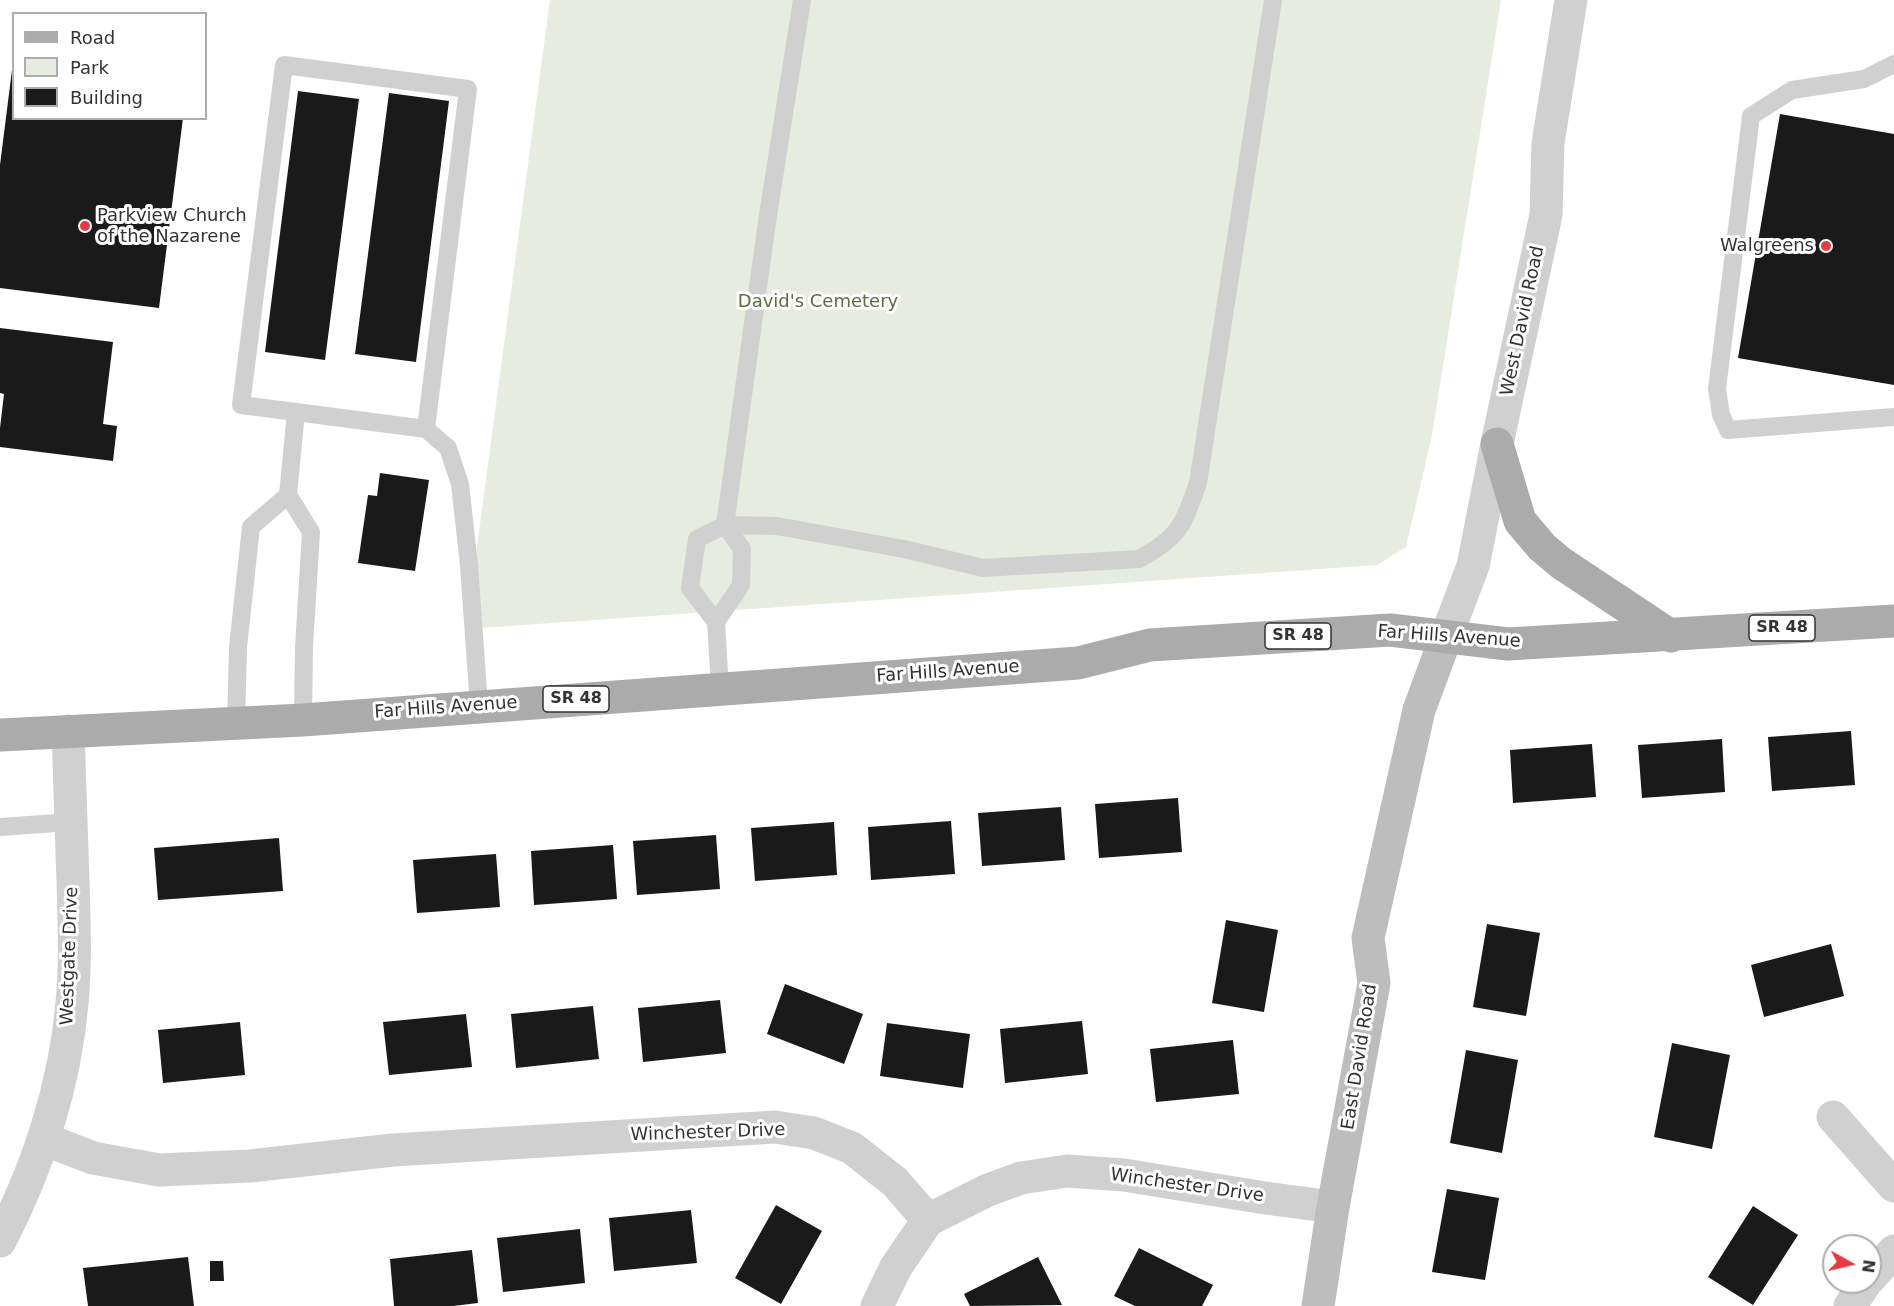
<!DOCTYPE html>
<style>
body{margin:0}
#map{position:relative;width:1894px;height:1306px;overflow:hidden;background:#fff;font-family:"DejaVu Sans",sans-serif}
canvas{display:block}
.legend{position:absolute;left:12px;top:12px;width:195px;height:108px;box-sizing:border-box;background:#fff;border:2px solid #adadad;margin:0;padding:8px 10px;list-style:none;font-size:18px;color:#333}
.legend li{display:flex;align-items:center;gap:12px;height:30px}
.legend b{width:30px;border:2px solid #adadad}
.north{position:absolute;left:1822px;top:1234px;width:60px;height:60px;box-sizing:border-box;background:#fff;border:2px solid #adadad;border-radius:50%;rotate:98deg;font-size:16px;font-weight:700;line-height:24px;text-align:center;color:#333}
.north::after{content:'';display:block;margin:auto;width:21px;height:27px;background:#e63946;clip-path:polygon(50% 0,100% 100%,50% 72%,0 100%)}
</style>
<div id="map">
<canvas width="1894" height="1306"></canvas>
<ul class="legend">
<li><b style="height:8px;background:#ababab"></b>Road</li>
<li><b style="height:16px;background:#e6ecdf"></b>Park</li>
<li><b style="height:16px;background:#1a1a1a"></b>Building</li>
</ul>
<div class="north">N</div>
</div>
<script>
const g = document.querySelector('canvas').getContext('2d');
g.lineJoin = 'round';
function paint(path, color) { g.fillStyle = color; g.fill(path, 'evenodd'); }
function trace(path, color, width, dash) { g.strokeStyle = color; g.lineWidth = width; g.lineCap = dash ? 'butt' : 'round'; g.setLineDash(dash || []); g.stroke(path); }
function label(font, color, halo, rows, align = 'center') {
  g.font = font + ' "DejaVu Sans",sans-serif'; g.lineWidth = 6; g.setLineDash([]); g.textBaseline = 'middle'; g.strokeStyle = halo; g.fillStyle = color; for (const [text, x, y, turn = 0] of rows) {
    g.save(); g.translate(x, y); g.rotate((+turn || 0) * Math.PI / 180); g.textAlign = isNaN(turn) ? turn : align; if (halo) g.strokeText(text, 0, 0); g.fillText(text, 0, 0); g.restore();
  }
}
paint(new Path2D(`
 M550,0h951l-69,435 -26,112 -29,18 -911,64z`), '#e6ecdf');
paint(new Path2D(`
 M12,70h2v48h169l-24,190 -159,-20v-123z
 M298,91l61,8 -34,261 -60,-8z
 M389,93l60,8 -33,261 -61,-8z
 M1780,114l114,20v251l-156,-27z
 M0,328l113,14 -10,82 14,2 -4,35 -113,-14v-19l4,-34 -4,-1z
 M380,473l49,7 -14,91 -57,-8 10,-68 9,1z
 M1851,731l4,54 -83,6 -4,-54z
 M1722,739l3,53 -83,6 -4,-53z
 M1592,744l4,53 -83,6 -3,-53z
 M1178,798l4,54 -83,6 -4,-54z
 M1061,807l4,53 -83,6 -4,-53z
 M951,821l4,53 -84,6 -3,-53z
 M834,822l3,53 -82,6 -4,-53z
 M716,835l4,54 -83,6 -4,-54z
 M279,838l4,53 -125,9 -4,-52z
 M613,845l4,54 -83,6 -3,-54z
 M496,854l4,53 -83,6 -4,-53z
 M1226,920l52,10 -14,82 -52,-9z
 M1487,924l53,9 -14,83 -53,-9z
 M1831,944l13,52 -80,21 -13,-52z
 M785,984l78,30 -19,50 -77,-30z
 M720,1000l6,53 -83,9 -5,-54z
 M593,1006l6,53 -83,9 -5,-54z
 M466,1014l6,53 -83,8 -6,-53z
 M1082,1021l6,53 -83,9 -5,-54z
 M240,1022l5,53 -82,8 -5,-53z
 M887,1023l83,11 -7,54 -83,-12z
 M1233,1040l6,54 -83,8 -6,-53z
 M1672,1043l58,12 -18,94 -58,-12z
 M1466,1050l52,10 -16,93 -52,-10z
 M1447,1189l52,9 -14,82 -53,-8z
 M776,1205l46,26 -41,73 -46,-26z
 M1753,1206l45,29 -45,70 -45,-28z
 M691,1210l6,53 -83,8 -5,-53z
 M580,1229l5,54 -82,9 -6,-54z
 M1139,1248l74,37 -11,21h-67l-21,-10z
 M472,1250l6,53 -25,3h-59l-4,-47z
 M188,1257l6,49h-106l-5,-38z
 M1038,1257l24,48 -92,1 -6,-12z
 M210,1261h13l1,20h-14z`), '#1a1a1a');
trace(new Path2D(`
 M802,0l-34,215 -43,310 52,1 127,23 79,19 156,-9c41,-22 44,-34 59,-76l75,-483
 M1894,64l-30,15 -72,11 -41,26 -34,273 4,26 7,15 166,-13
 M426,429l22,19 12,36 9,81 10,141
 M288,495l8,-83 130,17 42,-340 -184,-24 -43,340 55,7
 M716,622l25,-37 1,-36 -17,-24 -28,14 -7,49 26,34 4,66
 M236,723l2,-76 13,-120 37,-32 23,37 -7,115 -1,73
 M0,827l71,-5`), '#d0d0d0', 18);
trace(new Path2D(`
 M1446,637l27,-71 24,-122 49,-229 2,-72 23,-143
 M1833,1117l61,69
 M44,1139l49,19 66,12 91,-4 143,-16 382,-23 39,6 38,15 43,34 33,38
 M0,1241c38,-73 65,-156 72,-238 4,-40 2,-81 1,-122 -2,-50 -3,-100 -5,-150
 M1870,1278l24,-27
 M877,1306l19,-39 32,-47 60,-30 33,-12 46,-7 57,4 141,23 68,9
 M1850,1306l16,-24`), '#d0d0d0', 33);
trace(new Path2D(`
 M1318,1306l15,-99 41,-224 -6,-45 51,-228 27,-73`), '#bdbdbd', 33);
trace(new Path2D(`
 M1497,444l23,77 22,26 19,16 110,73
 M0,735l303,-15 775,-57 72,-18 240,-15 118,14 386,-23`), '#ababab', 33);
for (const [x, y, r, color] of [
 [85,226,6,"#e63946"],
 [1826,246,6,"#e63946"]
]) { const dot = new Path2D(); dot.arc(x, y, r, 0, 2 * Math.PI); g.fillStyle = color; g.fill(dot); trace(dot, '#fff', 2); }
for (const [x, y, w] of [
 [1782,628,66],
 [1298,636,66],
 [576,699,66]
]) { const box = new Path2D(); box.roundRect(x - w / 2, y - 13, w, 26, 4.5); g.fillStyle = '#fff'; g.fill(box); trace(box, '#333', 1.5); }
label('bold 16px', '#333', null, [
 ["SR 48",1782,628],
 ["SR 48",1298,636],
 ["SR 48",576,699]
]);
label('18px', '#333', '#fff', [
 ["Parkview Church",97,216],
 ["of the Nazarene",97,237],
 ["Walgreens",1814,246,"right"]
], 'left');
label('18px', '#56703f', '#fff', [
 ["David's Cemetery",818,302]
]);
label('18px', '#333', '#fff', [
 ["West David Road",1523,321,-78],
 ["Far Hills Avenue",1449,637,4],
 ["Far Hills Avenue",948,672,-4],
 ["Far Hills Avenue",446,708,-4],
 ["Westgate Drive",70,956,-88],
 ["East David Road",1360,1057,-81],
 ["Winchester Drive",708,1133,-2],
 ["Winchester Drive",1187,1186,8]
]);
</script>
